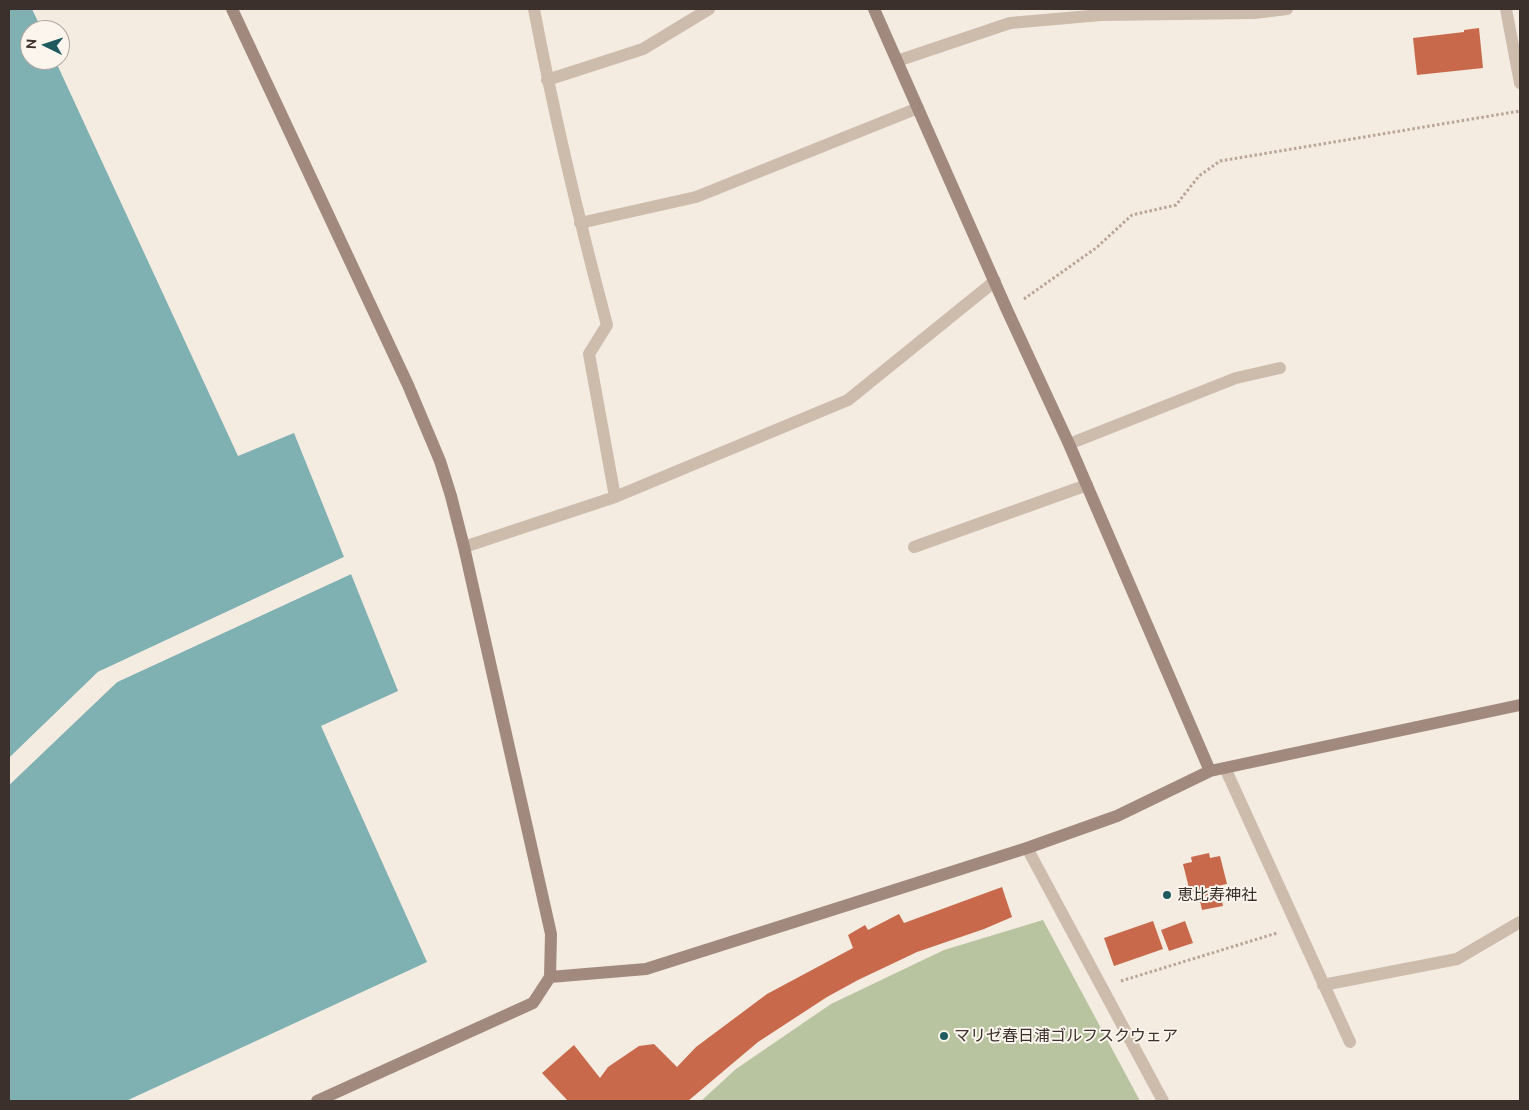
<!DOCTYPE html>
<meta charset="utf-8">
<style>
body{margin:0}
#map{position:relative;width:1529px;height:1110px;overflow:hidden;background:#f4ebe1;font-family:Ubuntu,sans-serif}
canvas{display:block}
.frame{position:absolute;inset:0;border:10px solid #3b302b;pointer-events:none}
.north{position:absolute;left:20px;top:20px;width:50px;height:50px;box-sizing:border-box;background:#fbf5ee;border:1px solid #aea6a0;border-radius:50%;rotate:274deg;font-size:14px;font-weight:700;line-height:20px;text-align:center;color:#3b302b}
.north::after{content:'';display:block;margin:auto;width:18px;height:22px;background:#1f5a5e;clip-path:polygon(50% 0,100% 100%,50% 72%,0 100%)}
</style>
<div id="map">
<canvas width="1529" height="1110"></canvas>
<div class="frame"></div>
<div class="north">N</div>
</div>
<script>
const g = document.querySelector('canvas').getContext('2d');
g.lineJoin = 'round';
function paint(path, color) { g.fillStyle = color; g.fill(path, 'evenodd'); }
function trace(path, color, width, dash) { g.strokeStyle = color; g.lineWidth = width; g.lineCap = dash ? 'butt' : 'round'; g.setLineDash(dash || []); g.stroke(path); }
function label(font, color, halo, rows, align = 'center') {
  g.font = font + ' Ubuntu,"Noto Sans JP",sans-serif'; g.lineWidth = 4; g.setLineDash([]); g.textBaseline = 'middle'; g.strokeStyle = halo; g.fillStyle = color; for (const [text, x, y, turn = 0] of rows) {
    g.save(); g.translate(x, y); g.rotate((+turn || 0) * Math.PI / 180); g.textAlign = isNaN(turn) ? turn : align; if (halo) g.strokeText(text, 0, 0); g.fillText(text, 0, 0); g.restore();
  }
}
paint(new Path2D(`
 M1043,920l97,181h-439l35,-32 95,-65 113,-54z`), '#b8c4a0');
paint(new Path2D(`
 M9,9h23l10,21h-12v30h25l183,396 56,-23 50,124 -246,115 -89,86z
 M351,574l47,117 -77,35 106,236 -301,139h-117v-316l108,-103z`), '#7fb0b2');
paint(new Path2D(`
 M344,557l1,3 -245,114 -91,86v-2l89,-86z
 M350,572l1,2 -234,108 -108,103v-4l107,-101z`), '#f4ebe1');
paint(new Path2D(`
 M1479,28l4,40 -66,7 -4,-37 51,-6v-2z
 M1209,853l1,5 10,-2 7,28 -37,8 -7,-28 9,-2 -1,-5z
 M1002,887l10,30 -28,12 -67,23 -59,28 -31,17 -69,45 -70,59h-120l-26,-28 32,-28 26,33 8,-11 31,-21 15,-2 23,23 19,-20 71,-53 86,-46 -5,-13 17,-10 3,5 31,-16 5,9z
 M1219,888l4,18 -21,4 -4,-18z
 M1153,921l10,28 -49,17 -10,-28z
 M1185,921l8,22 -24,8 -8,-21z`), '#c8694b');
trace(new Path2D(`
 M1024,299l72,-51 36,-33 44,-10 23,-29 21,-15 300,-50
 M1121,981l156,-48`), '#b9a596', 3, [2.5, 2.5]);
trace(new Path2D(`
 M534,9c20,106 45,211 73,316l-18,29 26,143
 M1506,9l14,74
 M897,61l113,-38 91,-8 153,-2 33,-4
 M547,80l96,-31 66,-40
 M580,223l116,-26 222,-89
 M1069,444l167,-66 44,-10
 M464,547l151,-50 233,-97 147,-119
 M914,547l173,-62
 M1225,768l125,274
 M1027,848l136,253
 M1323,985l134,-26 63,-37`), '#cdbbac', 12);
trace(new Path2D(`
 M232,9l176,376 32,76 11,35 13,51 87,387 -1,43 -17,26 -216,98
 M874,9l133,301 62,134 141,327
 M550,977l96,-8 381,-121 90,-32 93,-45 310,-66`), '#a18a7d', 12);
for (const [x, y, r, color] of [
 [1167,895,5,"#1f5a5e"],
 [944,1036,5,"#1f5a5e"]
]) { const dot = new Path2D(); dot.arc(x, y, r, 0, 2 * Math.PI); g.fillStyle = color; g.fill(dot); trace(dot, '#fbf5ee', 2); }
label('16px', '#3b302b', '#fbf5ee', [
 ["恵比寿神社",1177,895],
 ["マリゼ春日浦ゴルフスクウェア",954,1036]
], 'left');
</script>
